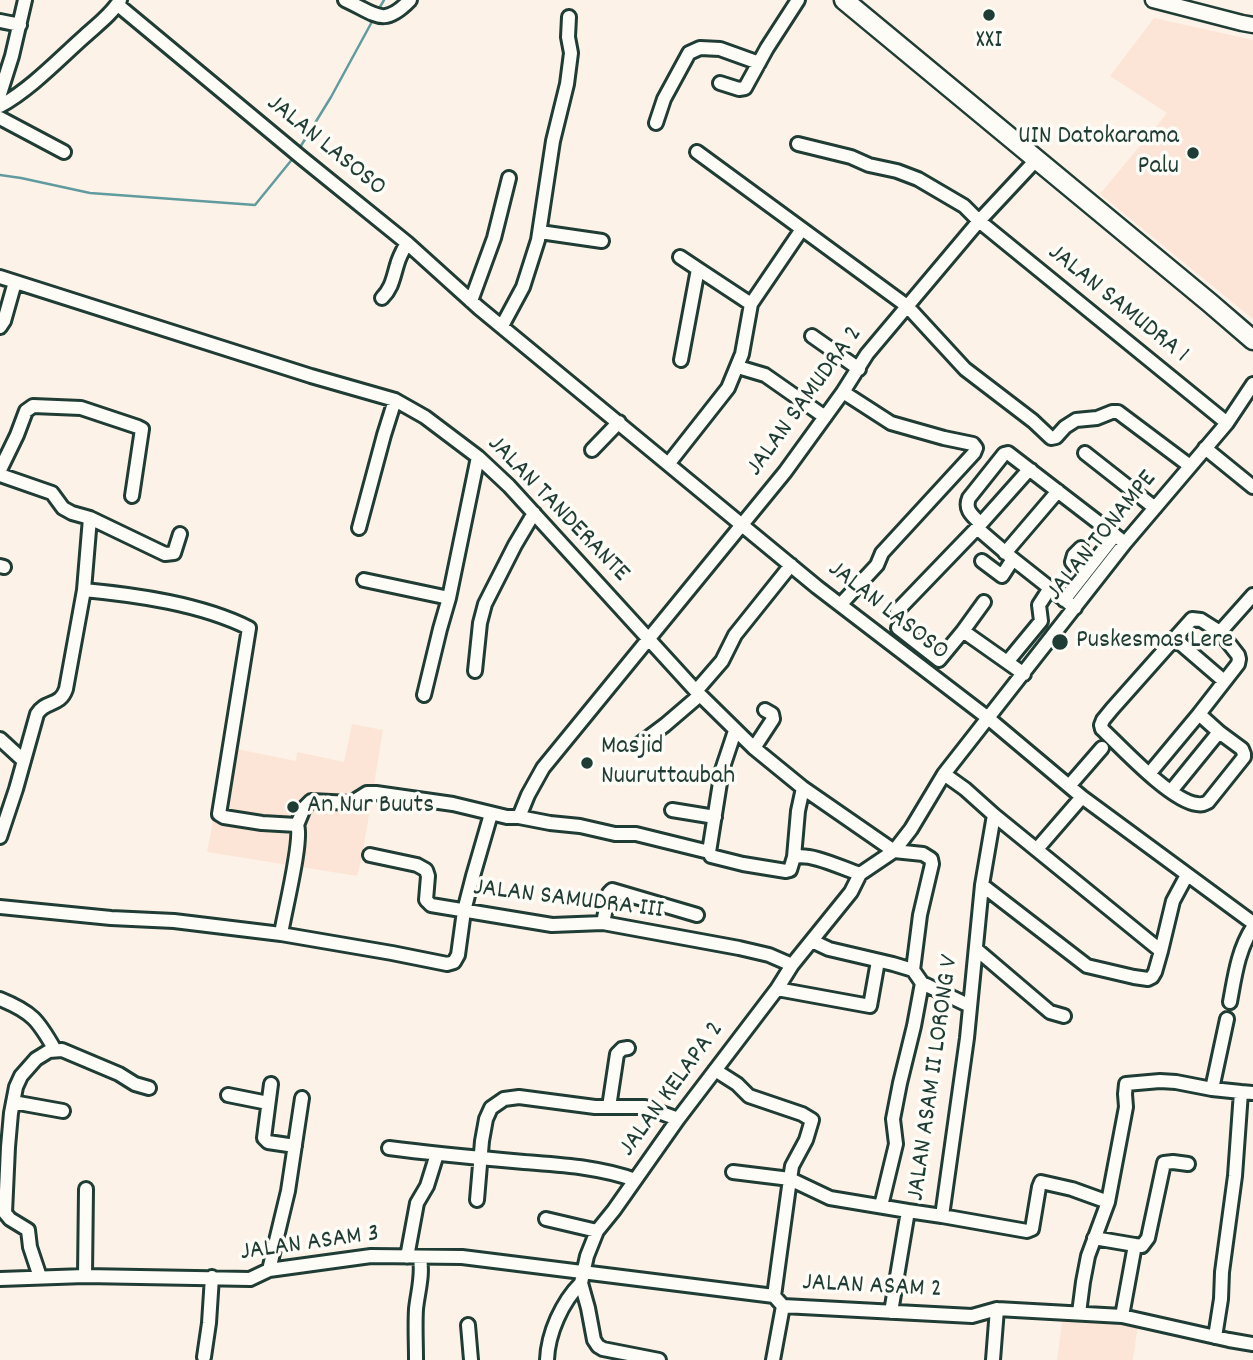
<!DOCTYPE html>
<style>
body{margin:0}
canvas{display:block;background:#fdf2e8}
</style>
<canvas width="1253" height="1360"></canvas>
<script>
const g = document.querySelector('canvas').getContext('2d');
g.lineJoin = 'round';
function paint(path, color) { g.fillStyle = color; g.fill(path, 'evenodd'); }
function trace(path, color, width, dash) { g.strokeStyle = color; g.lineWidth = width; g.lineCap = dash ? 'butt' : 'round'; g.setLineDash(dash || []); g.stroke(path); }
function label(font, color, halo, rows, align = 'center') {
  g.font = font + ' Dekko,sans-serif'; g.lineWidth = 7; g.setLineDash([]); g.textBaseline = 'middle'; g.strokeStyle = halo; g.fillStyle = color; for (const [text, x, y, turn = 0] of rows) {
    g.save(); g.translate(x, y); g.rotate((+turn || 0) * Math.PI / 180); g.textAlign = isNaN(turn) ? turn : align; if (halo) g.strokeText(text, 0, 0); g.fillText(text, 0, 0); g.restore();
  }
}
paint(new Path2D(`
 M1154,18l99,22v279l-153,-125 67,-81 -57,-37z
 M352,724l31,6 -21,127 -5,19 -150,-24 20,-105 69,14 1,-9 47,10z
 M1063,1315l75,8 -5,37h-76z`), '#fce5d6');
trace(new Path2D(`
 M377,12l7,-12
 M299,149l32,-52 43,-79
 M0,175l21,3 69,15 165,12 39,-48`), '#609c9f', 2.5);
const minor = new Path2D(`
 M345,0c31,14 38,28 65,0
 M118,5l184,153 105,85 72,65 338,279 171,131 94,79 171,126
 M0,21l20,4
 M720,83l19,6 6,-1 22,-40 31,-48
 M0,94l12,-38 13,-56
 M0,106c31,-17 59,-47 85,-70 12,-11 27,-22 35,-36
 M0,118l64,34
 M656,123l8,-24 25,-46 11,-5 20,1 39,14
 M798,144l53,13 18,8 28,6 21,8 46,27 15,15 248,202
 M697,152l210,154 58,63 68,52 18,17 5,-1 9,-10 11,-7 21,-2 15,-6h6l72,54
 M540,232l62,9
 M680,257l18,12
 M0,277l311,99 84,24 30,17 53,40 31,29 187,205 58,57 49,40 91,63 29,3 8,5 1,5 -12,51 -7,55
 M382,298c10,-10 11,-20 15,-33 2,-8 6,-15 10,-22
 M471,301l23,-63 15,-60
 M502,326l21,-39 15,-47 15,-99 14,-57 4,-31 -3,-16 1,-20
 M0,327l4,-6 11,-39
 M812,336l47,33
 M681,360l17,-91 53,35
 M738,367l27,8 60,42
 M1205,448l48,39
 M592,450l27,-28
 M1085,453l70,55
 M669,463l59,-75 14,-34 9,-50 51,-75
 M0,470l17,-35 9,-24 7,-5 48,2 57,19 4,2 -10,67
 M0,475l52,18 11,15 9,5 18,5 75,36 9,-1 6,-19
 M981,524c-8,-8 -17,-14 -12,-26l35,-44 4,-1 117,90
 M359,528l25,-93 11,-35
 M977,528l36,31 62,49
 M1081,548l-7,7 -2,7 11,13
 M1005,553l53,-62
 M982,561l20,15 11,-17
 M0,566l4,1
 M364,580l85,18
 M84,590c53,5 117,14 165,38l-30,186 5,3 38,6 35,2c6,14 -13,89 -16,109
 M1064,600l51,-65
 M984,602l-21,29 61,43
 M841,604l36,-39 5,-12 92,-100 2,-5 -3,-4 -29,-6 -53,-15 -48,-31
 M897,611l80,-83 49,-55 5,-3
 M898,628l41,32 24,-29
 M1174,638l50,43
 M1008,661l33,-40 -2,-16 11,-17
 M475,671l5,-48 5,-19 30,-59 19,-32
 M696,691l26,-30 13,-26 56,-70
 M424,695l16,-66 9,-31 29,-141
 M1199,714l20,18 23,17 2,5v3l-36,45c-4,2 -6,3 -11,2 -26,-3 -75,-56 -95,-75l-1,-4 2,-5 9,-11 80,-90 9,1 19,12
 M735,731l-13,39 -13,82 2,4 32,8 43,7 4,-1 4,-13c19,-4 47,11 66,17
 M0,739l24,22
 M637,746l28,-21 35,-30
 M754,748l19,-29 -1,-5 -7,-4
 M944,774l181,-231 102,-120 26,-39
 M1149,774l50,-60 39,-50 1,-5 -1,-4 -18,-23 33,-37
 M1069,786l33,-38
 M1171,791l48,-59
 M672,810l43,7
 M519,817l9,-22 15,-27 242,-296 58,-80 24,-38 112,-133 57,-61
 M297,825l7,-17 7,-7 40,2 16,-10h9l77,11 54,13h12l31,6 30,3 35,8h21l73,18
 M0,837l16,-48 21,-75c8,-14 23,-7 29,-25l18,-99 6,-72
 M1037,849l45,-52
 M370,855l47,10 9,5 2,6 -2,24 5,5 121,20 51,-2 136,25 30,7 23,10
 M794,857l4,-46 5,-23
 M982,885l105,81 47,11 14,2 4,-2 3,-5 6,-21
 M0,907l111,11 63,3 107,13 111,19 55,11 7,-2 4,-7 6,-44 9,-35 18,-62
 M603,923l6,-30 3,-3 85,25
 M812,941l17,8 64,15 20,6 9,13 48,23
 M976,949l74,63 14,4
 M777,989l93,17 8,-45
 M0,999c32,13 38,21 55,51
 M1230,1002c5,-27 8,-52 23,-75
 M715,1070l22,14 12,12 53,18 10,6 -6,20 -14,26 -2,13 -57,-7
 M271,1084l-7,54 4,4 27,4
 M1212,1089l15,-70
 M228,1095l40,8
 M13,1102l50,9
 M609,1107l8,-53 5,-5 6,-1
 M389,1148c45,6 90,10 135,14 37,3 76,5 111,18
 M477,1200l5,-59 4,-22 5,-11 13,-9 15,-2 76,10h50l33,12
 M881,1206l15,-62 -3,-25 7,-36 14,-57 8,-43
 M942,1216l85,15 5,-2 7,-42 2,-5 31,7 36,13
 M546,1219l51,12
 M1094,1238l41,7 -13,71
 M1135,1245l7,1 6,-8 16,-75 9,-1 15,2
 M407,1257l10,-54 10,-17 10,-32
 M269,1270l19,-79 14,-93
 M85,1276l1,-87
 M40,1277l-10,-30 -2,-17 -18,-11 -5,-6 3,-66 3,-34 5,-26 5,-11 15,-17 13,-8 13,-1 57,24 16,10 14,4
 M0,1279l85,-3 165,3 19,-9 102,-14 91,1 312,39 9,10 189,10 25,-7 125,7 107,24 24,4
 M774,1296l16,-117 40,19 78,13
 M891,1312l17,-101 34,5 25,-178 15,-153 12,-70
 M1079,1313l4,-31 5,-26 20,-54 18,-95 -1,-13 1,-10 34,-3 16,1 36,7 29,3
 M468,1325l3,35
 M1215,1337l6,-38 1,-27 13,-96 6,-84 12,1
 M204,1357l5,-34 3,-46
 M416,1360c0,-17 -1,-35 0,-51 2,-18 7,-33 4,-51
 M547,1360c1,-27 15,-58 34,-77
 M659,1360l-56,-11 -5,-3 -4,-6 -6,-32 -7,-25 6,-27 10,-25 17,-21 64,-91 99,-130 15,-24 59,-73 9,-18 34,-23 17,-22 33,-55 21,15 29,26 167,136 12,-50 14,-26
 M773,1360l10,-54
 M993,1360l4,-51`);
const major = new Path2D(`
 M1153,0l89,23 11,2`);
const highway = new Path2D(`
 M844,0l366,303 43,37`);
trace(minor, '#1f3d34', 18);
trace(major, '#1f3d34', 19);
trace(highway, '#1f3d34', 23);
trace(minor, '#fdfcf7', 12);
trace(major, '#fdfcf7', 14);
trace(highway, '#fdfcf7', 18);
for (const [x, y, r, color] of [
 [989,15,7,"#1f3d34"],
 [1193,153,7,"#1f3d34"],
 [1060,642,9,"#1f3d34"],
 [587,763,7,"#1f3d34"],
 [293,807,7,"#1f3d34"]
]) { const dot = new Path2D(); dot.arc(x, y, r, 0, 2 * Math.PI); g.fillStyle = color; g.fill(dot); trace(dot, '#fdfcf7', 2.5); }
label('26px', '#1f3d34', '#fdfcf7', [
 ["XXI",989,42,"center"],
 ["UIN Datokarama",1179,138,"right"],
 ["Palu",1179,168,"right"],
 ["Puskesmas Lere",1076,642],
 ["Masjid",601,748],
 ["Nuuruttaubah",601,778],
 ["An Nur Buuts",307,807]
], 'left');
label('26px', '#1f3d34', '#fdfcf7', [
 ["JALAN LASOSO",325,147,39],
 ["JALAN SAMUDRA 1",1117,305,39],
 ["JALAN SAMUDRA 2",806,402,-54],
 ["JALAN TANDERANTE",557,510,46],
 ["JALAN TONAMPE",1103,537,-51],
 ["JALAN LASOSO",887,612,38],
 ["JALAN SAMUDRA III",568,901,7],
 ["JALAN ASAM II LORONG V",935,1078,-82],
 ["JALAN KELAPA 2",673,1090,-54],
 ["JALAN ASAM 3",310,1245,-8],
 ["JALAN ASAM 2",872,1288,3]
]);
</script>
